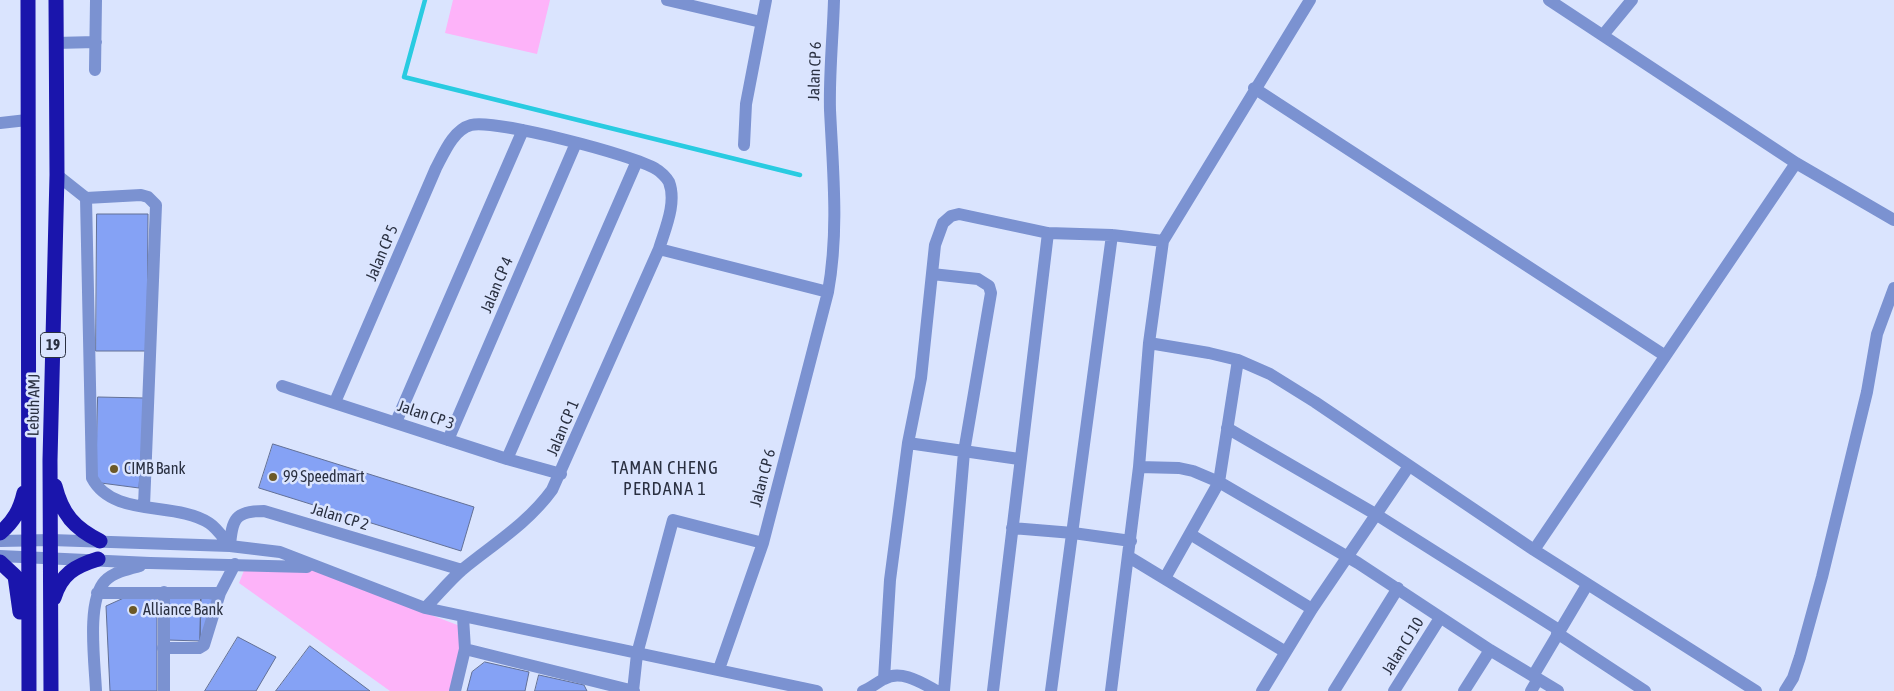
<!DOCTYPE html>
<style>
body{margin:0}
canvas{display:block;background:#dae4fe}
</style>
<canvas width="1894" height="691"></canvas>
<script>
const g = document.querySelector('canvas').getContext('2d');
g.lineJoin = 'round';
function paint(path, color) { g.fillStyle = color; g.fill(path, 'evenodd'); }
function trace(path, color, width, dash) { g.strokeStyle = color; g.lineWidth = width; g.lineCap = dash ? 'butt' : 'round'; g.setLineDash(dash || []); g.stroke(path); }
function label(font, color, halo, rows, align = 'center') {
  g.font = font + ' "Asap Condensed",sans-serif'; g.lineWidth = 5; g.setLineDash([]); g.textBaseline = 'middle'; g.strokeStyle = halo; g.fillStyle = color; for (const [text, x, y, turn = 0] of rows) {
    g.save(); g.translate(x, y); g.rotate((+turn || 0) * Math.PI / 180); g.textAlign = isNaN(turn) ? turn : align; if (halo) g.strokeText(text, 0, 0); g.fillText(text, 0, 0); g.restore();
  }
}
paint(new Path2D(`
 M453,0h97l-13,54 -92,-21z
 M305,567l163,62 -15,62h-63l-151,-108 6,-15z`), '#fdb3f9');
trace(new Path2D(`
 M425,0l-21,77 396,98`), '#29cbe1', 4.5);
const building = new Path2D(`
 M97,214h51l-1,137h-51z
 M98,397l47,1 -6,90 -38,-5 -5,-7z
 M273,444l201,63 -13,44 -202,-63z
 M157,595v96h-47l-4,-85 20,-9z
 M168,597l33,1 -1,43 -33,-1z
 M201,598l15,1 -16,42z
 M238,637l38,20 -20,34h-51z
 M310,646l60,45h-94z
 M485,662l44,10 -4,19h-58l5,-19z
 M539,675l45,10 3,6h-52z`);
paint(building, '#85a2f5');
trace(building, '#627096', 1);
trace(new Path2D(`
 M667,0l94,22
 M1549,0l247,163 98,57
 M1603,35l29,-35
 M55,43l41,-1
 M95,70l1,-70
 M1254,88l410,267
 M0,123l27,-3
 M744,145l2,-41 20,-104
 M57,175l29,23 55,-3 7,2 8,8 -12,301
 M86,198l6,280c21,40 83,23 117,45 8,5 15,16 21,23
 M659,249l169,43
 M932,274l46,5 11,7 2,7 -27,159 -20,239
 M1149,343l60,10 29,7 32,14 45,28 219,148 222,141
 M282,386l225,73 54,15
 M335,402l101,-234c8,-15 17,-38 35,-43 24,-6 163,30 185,44 4,2 11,9 13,13 8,21 -4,47 -10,67l-107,241c-24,33 -57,53 -89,79 -13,11 -25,26 -38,39
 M396,422l127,-292
 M1227,428l150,87 182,115
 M448,440l128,-297
 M908,443l111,16
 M507,459l130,-298
 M1139,467l40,1 14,3 26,11 139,81 132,87 68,41
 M1012,528l61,5 58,8
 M1190,534l122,75
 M0,541l51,-1 179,6 50,6 145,56 392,83
 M230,546c2,-27 5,-35 34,-35l198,59
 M1534,550l262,-387
 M0,556l150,7 157,4
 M1129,557l155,94
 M1165,578l54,-96 19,-122
 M164,592v99
 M97,593h123
 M1557,633l88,58
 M163,648h36l5,-3 16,-52 15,-29
 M465,649l169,42
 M719,669l44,-126 65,-251c11,-61 5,-120 2,-182 -1,-36 3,-74 4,-110
 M1533,676l54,-91
 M884,679l6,-99 18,-137 13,-65 14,-133 8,-22 8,-7 8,-2 89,19 64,2 51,6
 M96,691c-1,-27 -10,-90 9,-110 9,-9 23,-12 35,-15
 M455,691l10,-42 -2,-32
 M633,691l4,-37 36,-134 90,23
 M863,691c8,-3 13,-8 21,-12 17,-10 38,4 53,12
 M993,691l55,-458
 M1051,691l61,-456
 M1111,691l28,-224 10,-124 14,-102 147,-241
 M1262,691l50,-82 97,-143
 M1334,691l64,-103
 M1394,691l46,-73
 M1464,691l26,-41
 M1531,691l7,-12
 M1785,691l8,-13 7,-21 22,-80 45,-185 10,-58 17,-46`), '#7b92d1', 12);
trace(new Path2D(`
 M28,0l1,691
 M55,486c7,28 19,42 45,55
 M0,533c14,-12 20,-23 24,-40
 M0,562l15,14 5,36
 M54,598c7,-24 21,-32 44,-39
 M51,691l-1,-231 7,-285 -1,-175`), '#1a15ac', 15);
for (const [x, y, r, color] of [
 [114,469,5,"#6c5927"],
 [273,477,5,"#6c5927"],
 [133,610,5,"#6c5927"]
]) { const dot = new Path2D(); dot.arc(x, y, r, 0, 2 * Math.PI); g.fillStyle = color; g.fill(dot); trace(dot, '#dae4fe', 2); }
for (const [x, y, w] of [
 [53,345,25]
]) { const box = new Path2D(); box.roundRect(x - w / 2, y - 12.5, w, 25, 4); g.fillStyle = '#dae4fe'; g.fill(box); trace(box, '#2a3041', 1); }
label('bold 15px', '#2a3041', null, [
 ["19",53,345]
]);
label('16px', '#2a3041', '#dae4fe', [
 ["Jalan CP 6",815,71,-88],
 ["Jalan CP 5",382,253,-67],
 ["Jalan CP 4",497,285,-67],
 ["Lebuh AMJ",34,405,-89],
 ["Jalan CP 3",426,415,19],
 ["Jalan CP 1",563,428,-67],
 ["Jalan CP 6",763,478,-75],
 ["Jalan CP 2",340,517,17],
 ["Jalan CJ 10",1403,646,-58]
]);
label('16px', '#2a3041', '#dae4fe', [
 ["CIMB Bank",124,469],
 ["99 Speedmart",283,477],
 ["Alliance Bank",143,610]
], 'left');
g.letterSpacing = '1px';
label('18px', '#2a3041', '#dae4fe', [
 ["TAMAN CHENG",665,468],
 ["PERDANA 1",665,489]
]);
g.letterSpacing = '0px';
</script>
